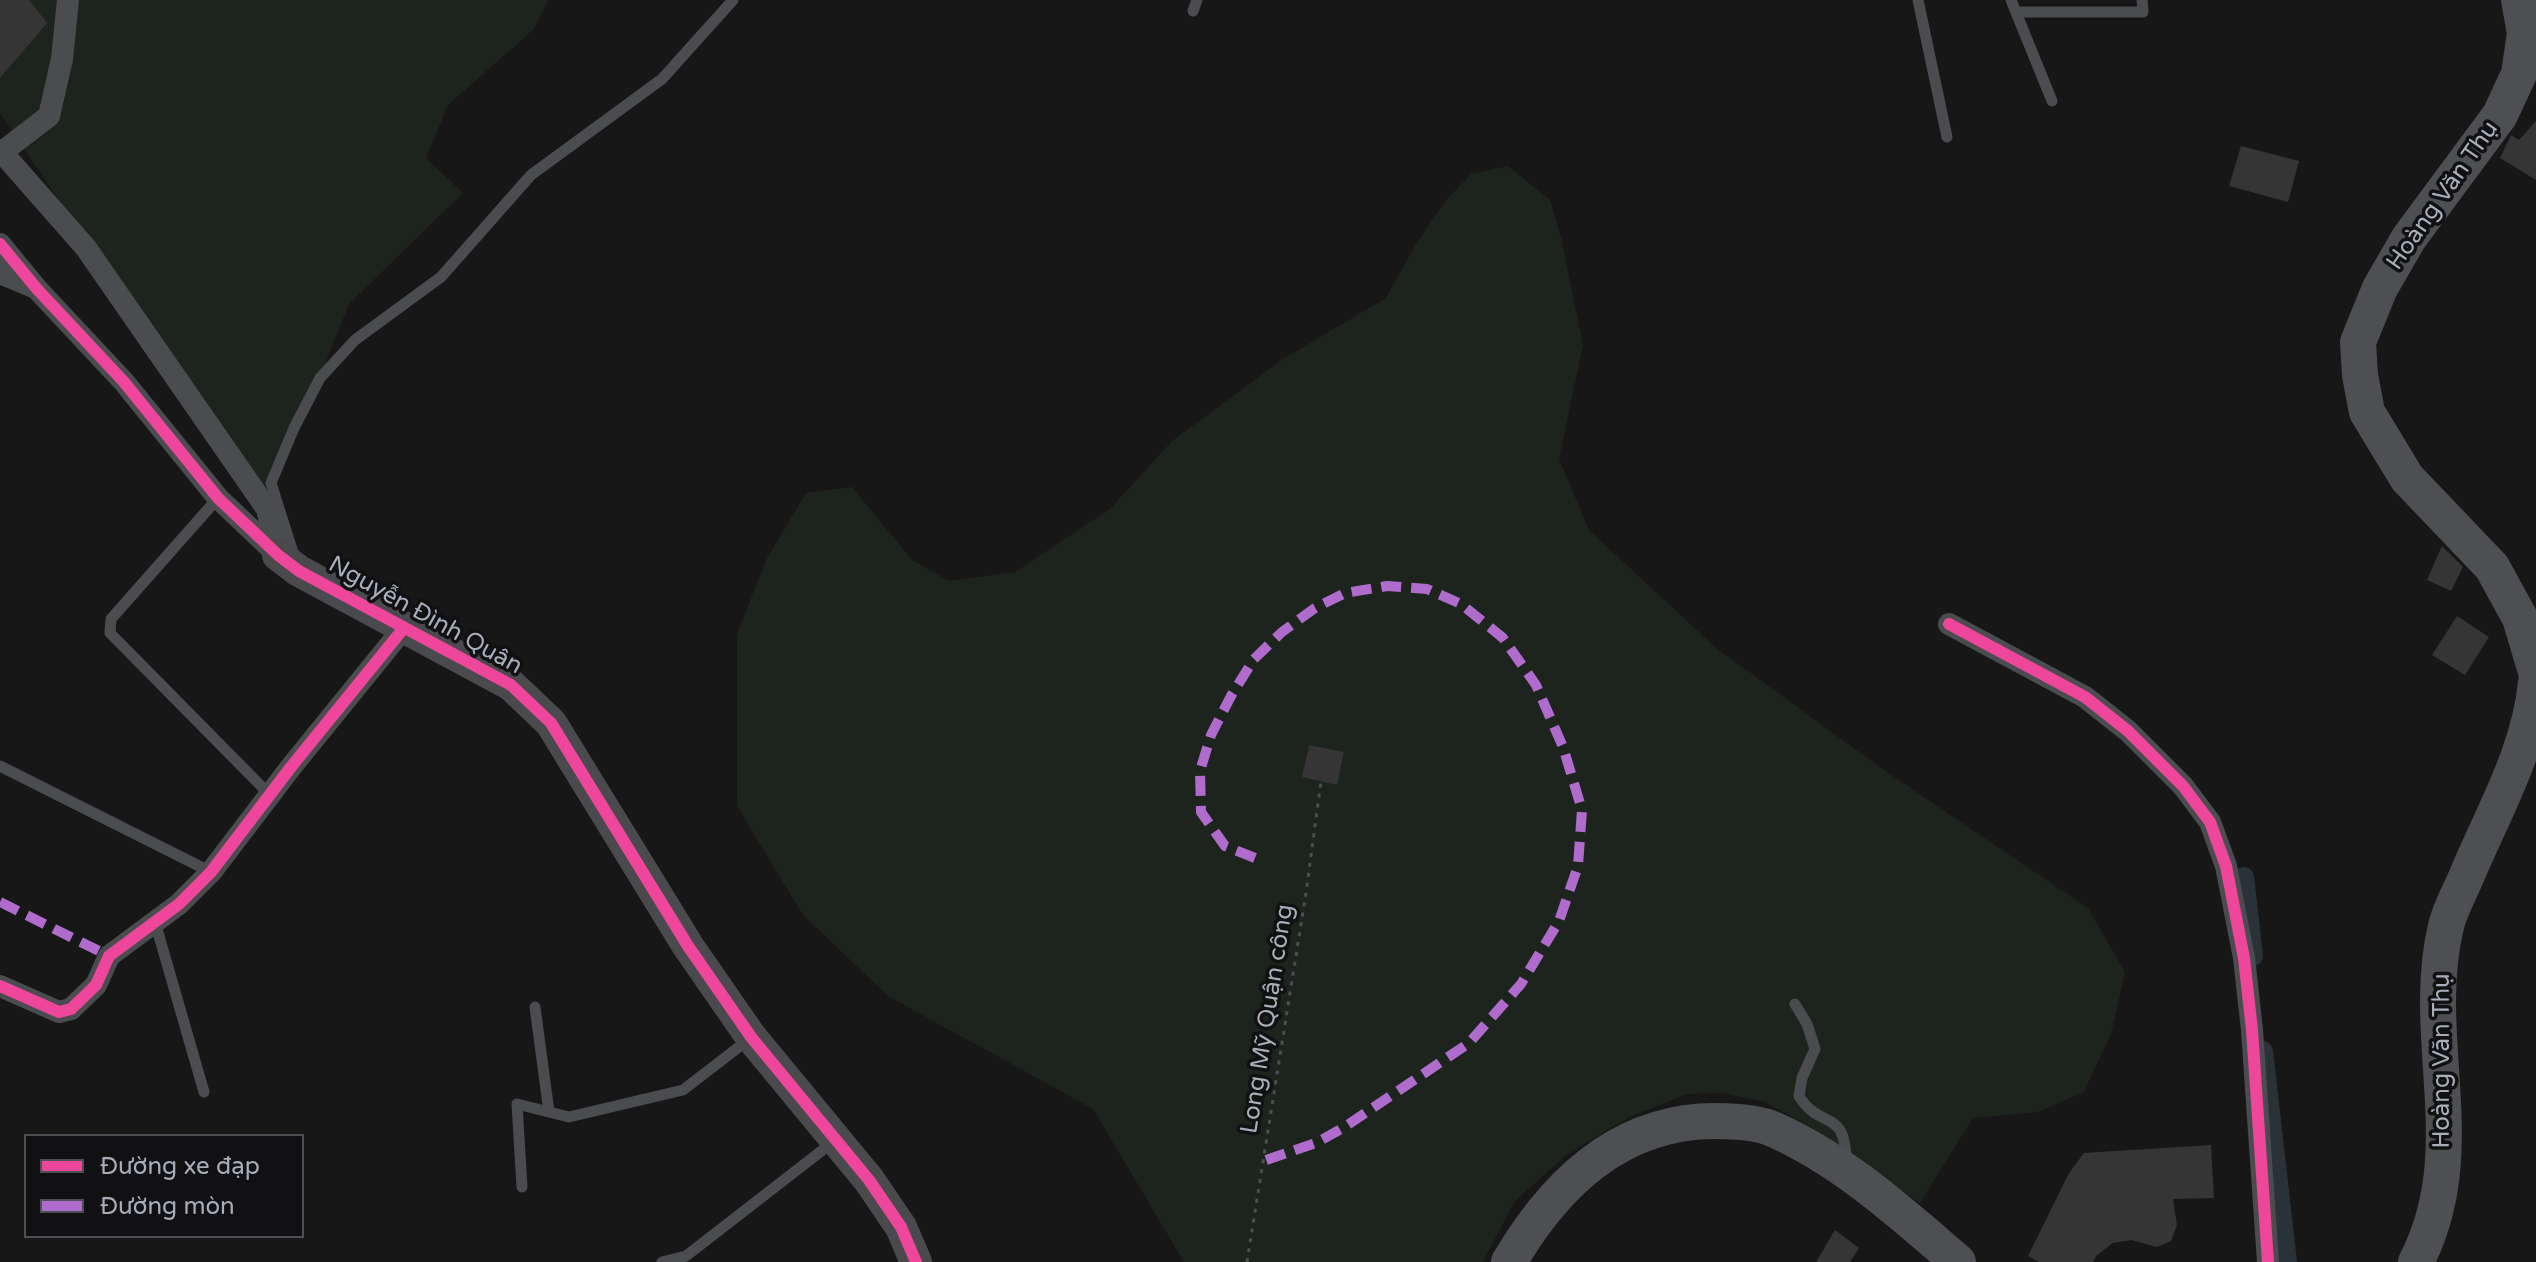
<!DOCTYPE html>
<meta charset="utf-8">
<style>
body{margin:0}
#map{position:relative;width:2536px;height:1262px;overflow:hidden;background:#171717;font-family:"Varela Round",sans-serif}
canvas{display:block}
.legend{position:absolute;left:24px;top:1134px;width:280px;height:104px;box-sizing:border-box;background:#111113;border:2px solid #4d4f55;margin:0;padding:10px 14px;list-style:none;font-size:24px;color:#a8adb8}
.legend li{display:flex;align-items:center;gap:16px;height:40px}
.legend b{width:40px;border:2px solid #4d4f55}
</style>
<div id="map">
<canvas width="2536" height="1262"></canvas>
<ul class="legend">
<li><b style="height:10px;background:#ed469a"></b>Đường xe đạp</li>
<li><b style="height:10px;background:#b06ccc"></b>Đường mòn</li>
</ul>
</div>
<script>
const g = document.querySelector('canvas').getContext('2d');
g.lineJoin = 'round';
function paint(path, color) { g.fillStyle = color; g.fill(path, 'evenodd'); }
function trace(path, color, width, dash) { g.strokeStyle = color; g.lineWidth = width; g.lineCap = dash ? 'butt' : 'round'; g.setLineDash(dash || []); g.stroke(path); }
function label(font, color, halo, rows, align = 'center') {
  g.font = font + ' "Varela Round",sans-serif'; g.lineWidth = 7; g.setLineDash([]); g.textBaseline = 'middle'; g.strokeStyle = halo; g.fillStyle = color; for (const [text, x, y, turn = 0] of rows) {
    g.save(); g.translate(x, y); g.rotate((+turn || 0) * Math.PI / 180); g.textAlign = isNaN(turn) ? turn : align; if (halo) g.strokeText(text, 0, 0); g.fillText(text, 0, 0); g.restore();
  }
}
paint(new Path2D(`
 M0,0h548l-14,29 -86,76 -22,53 37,35 -114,111 -82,205 -267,-396z
 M1508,166l42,34 12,41 21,104 -24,114 30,71 126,117 169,123 204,138 37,64 -14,62 -27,58 -46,20 -65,6 -53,85 -106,-74 -49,-27 -43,-9 -34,1 -57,22 -66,40 -51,46 -31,60h-299l-91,-153 -205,-113 -85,-81 -66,-109v-172l29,-74 40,-67 46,-6 60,73 37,21 66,-9 95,-63 63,-69 110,-81 103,-61 30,-54 30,-44 25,-26z`), '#1d241e');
trace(new Path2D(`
 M2244,877l9,79
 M2263,1051l24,211`), '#2a3239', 20);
paint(new Path2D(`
 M0,0h29l18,23 -47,55z
 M2536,121v59l-36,-22 11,-23 8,5z
 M2241,146l58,15 -11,41 -59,-16z
 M2442,546l21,21 -12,24 -24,-11z
 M2457,616l32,21 -24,38 -33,-20z
 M1309,745l35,7 -7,33 -35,-8z
 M2211,1145l3,53 -41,1 4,26 -6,16 -14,6 -26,-7 -18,3 -17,13 -3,6h-54l-11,-6 41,-83 15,-20z
 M1835,1230l24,18 -9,14h-34z`), '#353536');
trace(new Path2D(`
 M1247,1262l59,-369 15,-112`), '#4d4e52', 3, [4, 6]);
trace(new Path2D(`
 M1918,0l29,137
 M2011,0l41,101
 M1193,11l4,-11
 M2016,12h127l-1,-12
 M218,498l-107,121 -1,14 160,162
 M295,559l-24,-76 23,-55 26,-50 35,-38 86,-63 90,-102 131,-96 71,-79
 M0,766l211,106
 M155,922l49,170
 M1795,1004l12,20 8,25 -13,29 -3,18c22,36 48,10 47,69
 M535,1007l14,105
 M522,1187l-5,-83 52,13 114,-27 65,-50
 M662,1262l24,-6 147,-114`), '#4b4c50', 11);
trace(new Path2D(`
 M0,150l86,98 181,261 11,46
 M2,152l47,-36 13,-57 6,-59
 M0,244l37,45 87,93 94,116 60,57
 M0,273l36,15
 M1949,624l136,73 43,34 55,55 27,36 16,44 18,92 8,72 16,232
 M0,986l59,26 12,-3 25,-24 13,-29 70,-52 32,-32 80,-105 112,-138`), '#4b4c50', 22);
trace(new Path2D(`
 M278,555l21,16 212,114 40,38 137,223 63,91 118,143 32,47 15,35`), '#4a4a4e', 32);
trace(new Path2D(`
 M2519,0l6,33 -6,41 -19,41 -91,123 -29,50 -22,54 2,33 7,37 40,66 85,89 28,51 16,54
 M1509,1262c46,-78 110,-141 206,-141 19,0 43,1 60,9 69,31 126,83 183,132
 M2416,1262c58,-112 3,-222 30,-336 4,-17 14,-34 21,-51 26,-62 63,-125 69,-193`), '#4d4f52', 36);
trace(new Path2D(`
 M1255,858l-30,-12 -24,-34 -1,-41 11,-36 20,-39 23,-37 28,-27 33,-24 30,-15 42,-7 40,3 34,15 42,34 33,47 27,62 19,63 -4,56 -19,55 -38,63 -52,59 -126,85 -27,15 -53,18
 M0,902l109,54`), '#b06ccc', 10, [20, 10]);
trace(new Path2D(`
 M0,244l37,45 87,93 94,116 60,57 21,16 212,114 40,38 137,223 63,91 118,143 32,47 15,35
 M1949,624l136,73 43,34 55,55 27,36 16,44 18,92 8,72 16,232
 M0,986l59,26 12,-3 25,-24 13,-29 70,-52 32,-32 80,-105 112,-138`), '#ed469a', 12);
label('24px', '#a8adb8', '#111113', [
 ["Hoàng Văn Thụ",2443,196,-55],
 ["Nguyễn Đình Quân",425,616,29],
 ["Long Mỹ Quận công",1268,1019,-81],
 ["Hoàng Văn Thụ",2443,1061,-90]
]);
</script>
